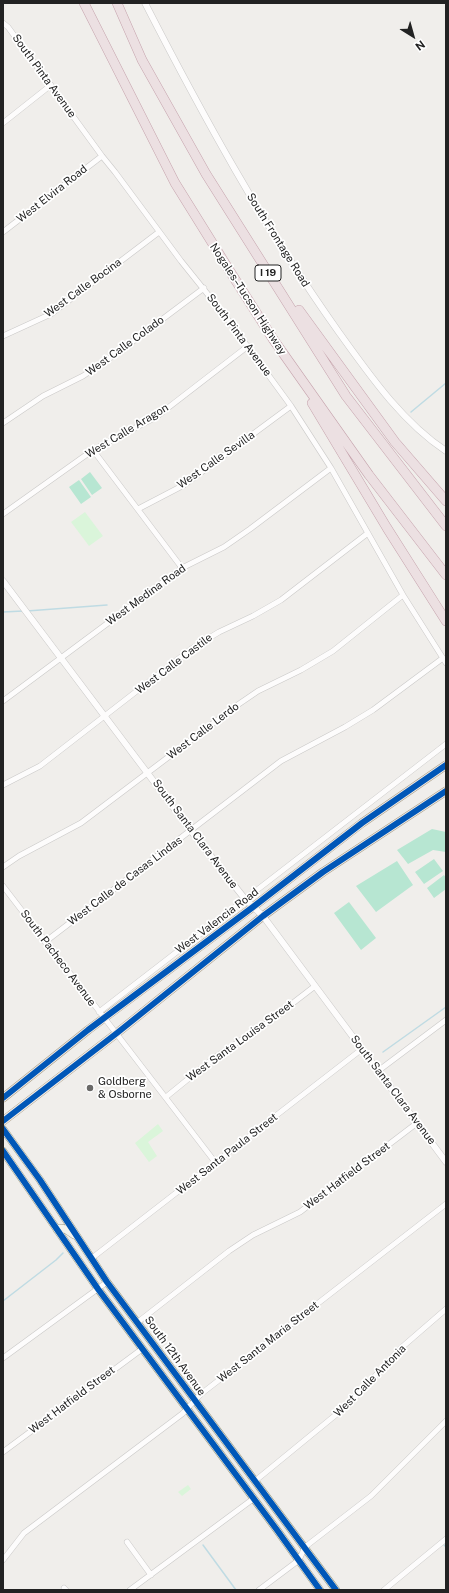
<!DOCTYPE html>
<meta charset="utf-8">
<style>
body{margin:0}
#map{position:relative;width:449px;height:1593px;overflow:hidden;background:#f0eeeb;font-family:"Public Sans",sans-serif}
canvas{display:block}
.frame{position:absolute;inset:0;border:4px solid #222;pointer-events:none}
.north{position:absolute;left:393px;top:16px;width:40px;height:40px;-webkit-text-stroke:3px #fff;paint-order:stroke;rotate:143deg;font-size:11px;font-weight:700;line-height:16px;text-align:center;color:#222}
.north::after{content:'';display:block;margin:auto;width:14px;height:18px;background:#222;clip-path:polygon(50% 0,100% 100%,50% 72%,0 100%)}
</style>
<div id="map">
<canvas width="449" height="1593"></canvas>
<div class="frame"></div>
<div class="north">N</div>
</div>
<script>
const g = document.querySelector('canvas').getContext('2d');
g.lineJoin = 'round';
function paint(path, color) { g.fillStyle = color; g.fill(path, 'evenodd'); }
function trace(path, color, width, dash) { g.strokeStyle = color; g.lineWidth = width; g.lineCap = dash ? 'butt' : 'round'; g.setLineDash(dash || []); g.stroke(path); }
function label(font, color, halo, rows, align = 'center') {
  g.font = font + ' "Public Sans",sans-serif'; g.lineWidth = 3.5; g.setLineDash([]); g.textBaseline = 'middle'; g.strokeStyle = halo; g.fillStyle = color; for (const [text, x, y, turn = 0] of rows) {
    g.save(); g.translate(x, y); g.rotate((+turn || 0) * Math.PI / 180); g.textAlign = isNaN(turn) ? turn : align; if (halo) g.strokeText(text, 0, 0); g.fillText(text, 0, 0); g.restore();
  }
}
paint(new Path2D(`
 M85,512l18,24 -14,10 -18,-24z
 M158,1124l5,7 -15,11 9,14 -8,6 -14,-19z
 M188,1485l3,4 -9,7 -4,-4z`), '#daf5da');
paint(new Path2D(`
 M90,472l12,16 -10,7 -11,-16z
 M79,480l12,17 -10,7 -12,-17z
 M432,829l14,3v20l-13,-2 -25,14 -11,-14z
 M434,859l9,12 -19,13 -9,-12z
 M397,861l16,24 -37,27 -20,-26z
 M444,875l2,3v11l-12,9 -7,-10z
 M349,902l27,36 -15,12 -27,-37z`), '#b7e6d2');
trace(new Path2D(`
 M411,412l35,-29
 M27,611l80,-6
 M3,612l20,-1
 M383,1052l63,-45
 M3,1301l53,-41 7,-7
 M203,1545l33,45
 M444,1545l2,2`), '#bfdbe3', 1.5);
const minor = new Path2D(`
 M3,23l5,4 94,129 13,16 66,89 45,56 65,89 40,62 72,127 43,68
 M3,123l48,-38
 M3,232l99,-76
 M3,336l48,-22 108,-82
 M3,423l40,-27 40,-20 33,-22 88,-66
 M93,450l89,118
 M138,509l46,-24 107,-79
 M3,514l90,-64 63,-33 92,-71
 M3,701l179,-133 42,-21 26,-18 81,-61
 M3,785l37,-19 151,-117 28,-17 34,-16 28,-16 87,-67
 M3,867l16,-11 62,-33 155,-117 22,-15 43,-21 32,-19 70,-56
 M3,886l212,276
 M45,942l236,-181 64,-34 28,-17 70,-52
 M99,1012l347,-268
 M378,1071l68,-51
 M166,1097l48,-39 53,-35 48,-37
 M92,1258l270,-209
 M138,1322l91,-71 24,-16 47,-23 117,-89
 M3,1358l104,-76
 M3,1452l139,-103
 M255,1481l94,-77 52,-56 45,-39
 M127,1542l24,33
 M3,1560l21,-27 158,-119 19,-20 245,-190
 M64,1588l2,2
 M130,1590l123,-91
 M259,1590l40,-30 6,-13 66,-51 75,-75
 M384,1590l62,-51`);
const tertiary = new Path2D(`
 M145,3c58,113 119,224 193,328 31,43 63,90 108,120
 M3,581l188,250 54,68 18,17 183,246`);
const secondary = new Path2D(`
 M3,1129l37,51 67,102 229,308
 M3,1151l95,138 179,241 43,60
 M57,1230l4,-2 4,1 9,6`);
const primary = new Path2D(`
 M3,1098l85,-68 165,-123 109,-84 84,-58
 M3,1121l114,-88 146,-117 60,-44 123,-81`);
const motorway = new Path2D(`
 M84,3l91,180 56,90 42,66 96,136 77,100
 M117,3l25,57 64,114 140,222 100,130
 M299,310l96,132 51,59
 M312,403l75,125 59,93`);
trace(minor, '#c9c8c7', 6);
trace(tertiary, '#c9c8c7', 7);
trace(secondary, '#999a82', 8);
trace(primary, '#a79c86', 9);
trace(motorway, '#c5a2ac', 10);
trace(minor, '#fdfcfc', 5);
trace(tertiary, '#fdfcfc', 6);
trace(secondary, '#f4f4ed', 7);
trace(primary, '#f3ede7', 8);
trace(motorway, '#ece0e2', 9);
trace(new Path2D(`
 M3,1098l85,-68 165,-123 109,-84 84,-58
 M3,1121l114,-88 146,-117 60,-44 123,-81
 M3,1129l37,51 67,102 229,308
 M3,1151l95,138 179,241 43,60`), '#0057b8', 6);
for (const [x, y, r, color] of [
 [90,1088,4,"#6a6968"]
]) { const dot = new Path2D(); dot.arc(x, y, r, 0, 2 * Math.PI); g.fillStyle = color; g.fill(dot); trace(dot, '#fff', 1.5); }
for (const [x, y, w] of [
 [268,273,26]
]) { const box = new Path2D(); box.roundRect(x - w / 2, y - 8, w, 16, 3); g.fillStyle = '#fff'; g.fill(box); trace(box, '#222', 1); }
label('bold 10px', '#222', null, [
 ["I 19",268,273]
]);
label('11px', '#222', '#fff', [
 ["South Pinta Avenue",44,76,54],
 ["West Elvira Road",52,194,-38],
 ["South Frontage Road",278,240,58],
 ["West Calle Bocina",83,288,-36],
 ["Nogales–Tucson Highway",248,299,57],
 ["South Pinta Avenue",239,335,53],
 ["West Calle Colado",125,346,-36],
 ["West Calle Aragon",127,431,-31],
 ["West Calle Sevilla",216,460,-35],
 ["West Medina Road",146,595,-36],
 ["West Calle Castile",174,664,-37],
 ["West Calle Lerdo",203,731,-37],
 ["South Santa Clara Avenue",195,834,53],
 ["West Calle de Casas Lindas",125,881,-37],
 ["West Valencia Road",217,921,-37],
 ["South Pacheco Avenue",58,958,53],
 ["West Santa Louisa Street",240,1041,-36],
 ["South Santa Clara Avenue",393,1090,53],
 ["West Santa Paula Street",227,1154,-38],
 ["West Hatfield Street",347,1176,-37],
 ["West Santa Maria Street",268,1342,-38],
 ["South 12th Avenue",175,1356,54],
 ["West Calle Antonia",370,1381,-45],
 ["West Hatfield Street",72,1400,-37]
]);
label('11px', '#222', '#fff', [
 ["Goldberg",98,1082],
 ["& Osborne",98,1095]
], 'left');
</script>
